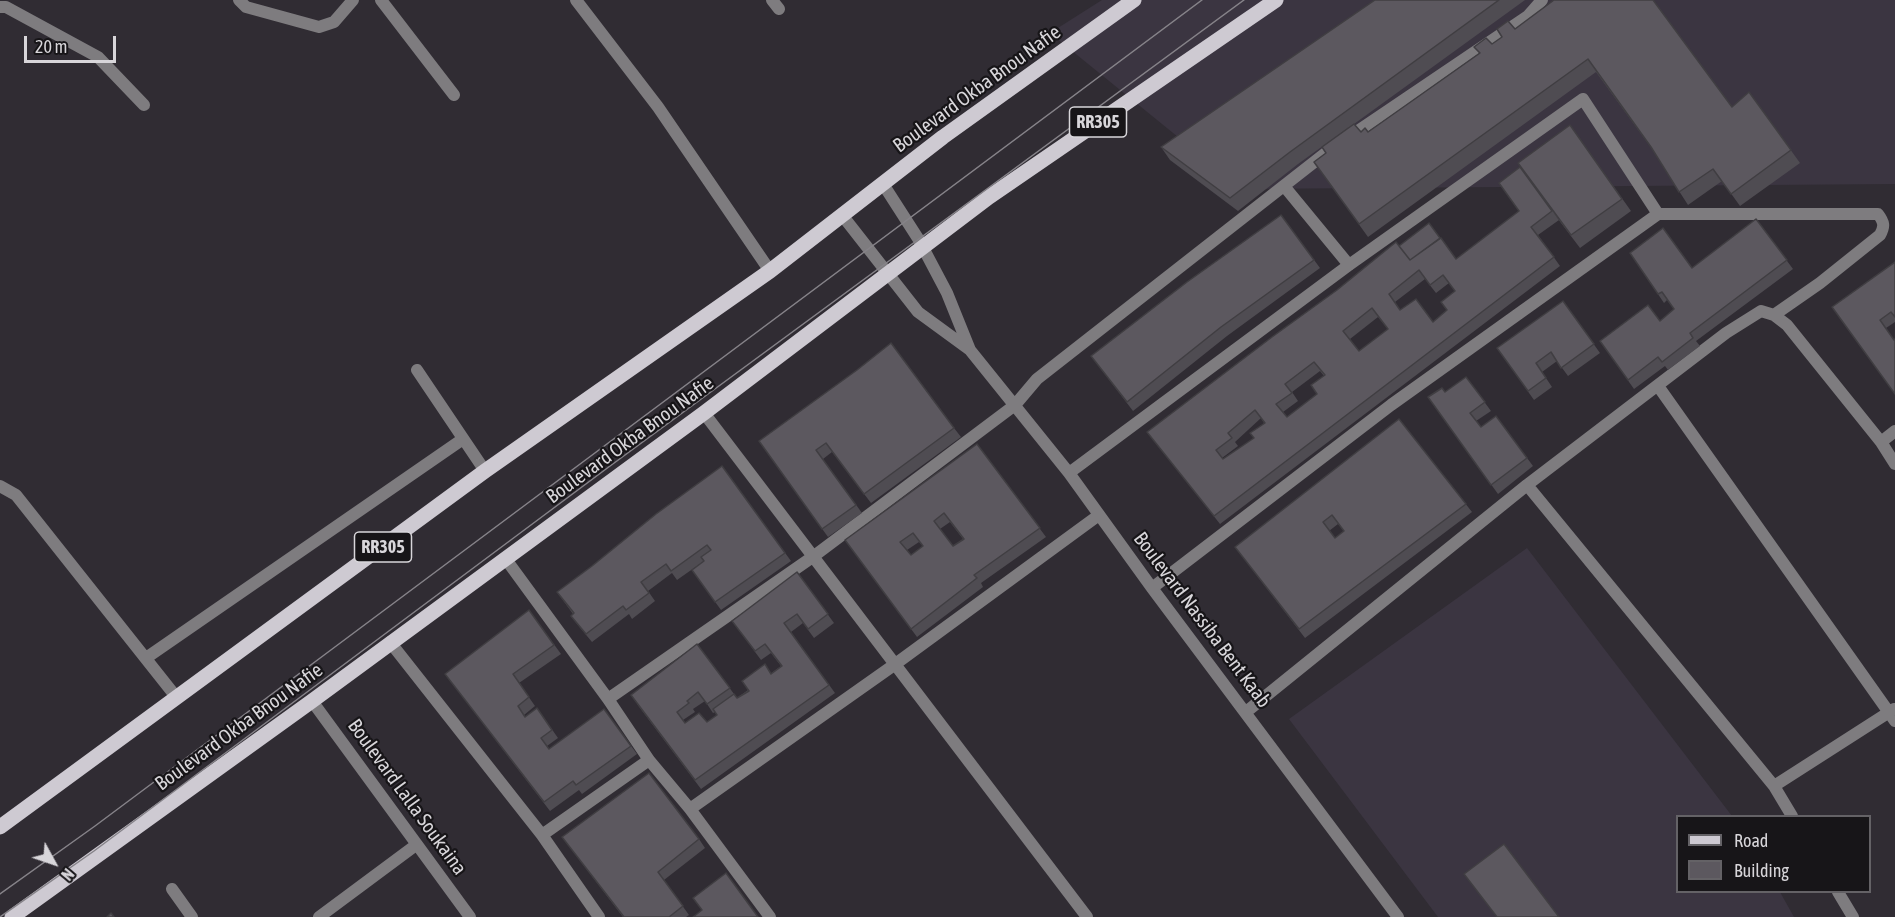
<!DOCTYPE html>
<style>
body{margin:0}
#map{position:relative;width:1895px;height:917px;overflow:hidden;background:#302c33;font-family:"Asap Condensed",sans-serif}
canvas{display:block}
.legend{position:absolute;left:1676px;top:815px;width:195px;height:78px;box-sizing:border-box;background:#171518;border:2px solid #646266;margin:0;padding:8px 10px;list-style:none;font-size:18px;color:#d8d6da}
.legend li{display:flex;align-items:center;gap:12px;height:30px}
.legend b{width:30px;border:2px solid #646266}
.north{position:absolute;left:24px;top:833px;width:60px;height:60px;-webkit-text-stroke:4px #171518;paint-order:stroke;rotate:130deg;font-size:16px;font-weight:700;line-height:24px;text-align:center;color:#d8d6da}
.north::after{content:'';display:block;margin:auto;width:21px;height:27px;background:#d8d6da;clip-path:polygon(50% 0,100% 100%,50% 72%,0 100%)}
.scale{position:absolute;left:24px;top:36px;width:92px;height:27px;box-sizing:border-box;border:3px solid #d8d6da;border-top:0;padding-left:8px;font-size:18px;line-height:21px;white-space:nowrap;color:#d8d6da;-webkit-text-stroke:4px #171518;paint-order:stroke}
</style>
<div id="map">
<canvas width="1895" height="917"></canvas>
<ul class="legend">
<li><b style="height:8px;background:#cecad2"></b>Road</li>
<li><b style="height:16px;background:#5c585f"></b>Building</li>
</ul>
<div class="north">N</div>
<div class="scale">20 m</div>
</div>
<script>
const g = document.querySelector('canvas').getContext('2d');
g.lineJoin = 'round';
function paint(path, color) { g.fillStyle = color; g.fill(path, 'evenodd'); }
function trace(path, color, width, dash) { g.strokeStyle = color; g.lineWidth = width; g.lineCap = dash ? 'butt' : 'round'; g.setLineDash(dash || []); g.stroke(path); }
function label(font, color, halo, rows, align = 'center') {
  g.font = font + ' "Asap Condensed",sans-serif'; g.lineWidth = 4.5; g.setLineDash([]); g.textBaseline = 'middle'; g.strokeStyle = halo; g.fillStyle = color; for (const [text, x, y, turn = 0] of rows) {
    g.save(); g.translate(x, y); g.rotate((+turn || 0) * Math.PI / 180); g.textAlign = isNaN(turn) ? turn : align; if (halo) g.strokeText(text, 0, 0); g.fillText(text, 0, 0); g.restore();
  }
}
paint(new Path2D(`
 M1102,0h793v184l-653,5 -192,-156z
 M1527,548l205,268h-54v76h102l14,25h-356l-149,-198z`), '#3b3541');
trace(new Path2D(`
 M0,7h6l92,50 46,48
 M417,370l68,101
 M0,486l16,9 161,203
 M146,658l317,-219`), '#7e7c7f', 12);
trace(new Path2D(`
 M239,0l7,7 73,20 15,-5 19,-22
 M381,0l73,95
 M576,0l82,107 112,164
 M772,0l7,9
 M1346,139l182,-123 14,-16
 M883,184l36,56 28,53 23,57
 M1284,186l65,79
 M842,215l76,97 52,38 99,123 83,115 246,329
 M1658,386l237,335
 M704,413l383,504
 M1881,442l14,-11
 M1069,473l280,-208 234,-166 75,115
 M1527,485l247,301 18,30
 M505,558l103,141 41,61 41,49 80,108
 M1152,588l239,-183 267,-191h220c6,8 7,12 2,21l-60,48 -46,32
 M390,642l152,193 57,82
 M608,699l206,-143 201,-151 22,-26 290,-227
 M312,701l158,216
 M1246,712l281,-227 199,-152 35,-22 13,4 13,10 94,117 14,22
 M1774,786l120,-77
 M690,809l204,-144 205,-150
 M542,835l107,-75
 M172,889l20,28
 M1838,892l15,25
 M319,917l97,-72`), '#7e7c7f', 12);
trace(new Path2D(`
 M0,827l485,-356 285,-200 173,-134 191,-137
 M12,917l300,-216 392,-288 285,-216 287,-197`), '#cecad2', 15);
trace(new Path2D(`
 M0,894l95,-68 1107,-826
 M0,917l94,-66 512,-382 638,-469`), '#868389', 1.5);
paint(new Path2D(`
 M1375,0h150l-171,124 7,8h7l111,-79 -5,-6 18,-3 23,-15 217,78 17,-15 51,71 -60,43 -18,-25 -34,24 -36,-56 -56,-77 -228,165 -54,-75 12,-9 23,-26 -51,37 -60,47 -68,-51 -9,-13z
 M1570,125l61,86 -51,37 -28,-37 7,9 -21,15 22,31 -340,258 -73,-92 252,-186 57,13 63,-48 1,-44zM1425,279l11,14 13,-10 6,8 -14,11 6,9 -14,11 -33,-12 -5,-8zM1378,317l10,12 -29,22 -9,-12zM1320,371l4,5 -7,18 -30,23 -4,-5 15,-11 -6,-9zM1261,418l3,5 -10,15 -31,21 -1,-1 16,-12 -3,-4z
 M1281,215l39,53 -93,68 -94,75 -42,-55z
 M1756,219l37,50 -97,72 4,5 -32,24 -3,-4 -31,23 -34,-48 60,-20 14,-12 -7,-9 -3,3 -34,-50 62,15z
 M1895,262v60l-9,6 9,66 -57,-78z
 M1563,301l37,52 -32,23 -11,-15 -15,11 10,15 -18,13 -37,-52z
 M1466,377l25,34 -15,10 5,6 15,-11 37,50 -35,28 -70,-97 17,-5z
 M1399,419l73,93 -167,126 -70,-91zM1338,524l6,7 -9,7 -6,-7z
 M954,428l7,9 -90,66 -39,-51 -9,7 39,54 -34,24 -69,-96z
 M977,444l69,93 -65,46 2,4 -66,50 -72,-97zM950,522l13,17 -10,7 -13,-17zM919,542l4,4 -12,9 -4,-5z
 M722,466l69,95 -70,49 -29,-40 12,-9 -27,19 -5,-7 -24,18 7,10 -23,18 -3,-5 -37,28 -15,-18 -6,-8 2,-2 -16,-22 35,-26z
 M797,572l37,51 -20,15 -11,-15 -12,9 44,61 -134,96 -64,-85 60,-60 40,54 44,-32 -10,-13 -10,7 -23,-31zM705,701l8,12 2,-1 2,3 -10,7 -22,1 -2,-3 12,-8 -2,-3z
 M529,610l32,44 -42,29 16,23 -11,9 1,2 12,-9 21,30 -11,8 2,3 55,-40 33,45 -55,40 -3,-4 -29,21 -105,-137z
 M562,837l137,2 6,9 -41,32 25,35 -3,2h-63z`), '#4f4c52');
const building = new Path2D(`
 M1375,0h124l-209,152 -60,46 -69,-51z
 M1554,0h99l79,107 17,-15 42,58 -60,44 -18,-25 -34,23 -28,-45 -63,-88 -229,165 -45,-62 12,-9 -4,-6 32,-23 7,8 4,-4 3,4 112,-79 -6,-6 12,-9 6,6 10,-7 -5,-8 11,-8 7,8z
 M1570,125l52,74 -51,36 -53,-72z
 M1520,167l32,44 -21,16 23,30 -340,259 -67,-84 125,-95 65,-47 59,-48 14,18 31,-22 15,21 63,-48 -20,-28zM1419,270l11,15 13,-10 12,16 -14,11 6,8 -14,12 -17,-23 -16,11 -11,-16zM1372,308l16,21 -29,22 -16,-20zM1314,362l11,13 -14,10 6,9 -30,23 -11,-13 16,-11 -7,-9zM1255,410l10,13 -15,10 4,5 -31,21 -7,-9 16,-12 -4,-5z
 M1281,215l33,45 -93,67 -94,75 -36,-46 96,-74z
 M1756,219l31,41 -97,73 3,5 -31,24 -4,-5 -30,23 -28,-39 48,-36 12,16 14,-12 -12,-17 -4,2 -28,-41 33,-25 29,40z
 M1429,223l11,15 -30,22 -11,-14z
 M1895,262v55l-4,-5 -11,8 14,20 1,-1v55l-63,-87z
 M1563,301l31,43 -33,24 -10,-16 -15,11 10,15 -18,13 -31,-43z
 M891,343l63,85 -90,66 -38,-51 -10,7 40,55 -34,24 -63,-88 98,-71z
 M1466,377l19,25 -15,11 11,14 15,-11 31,42 -36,27 -63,-88 14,-9 3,4z
 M1399,419l67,85 -167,125 -64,-82zM1332,515l12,16 -9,7 -12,-16z
 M977,444l63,84 -66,47 3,3 -66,51 -66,-89zM944,513l20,26 -11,7 -19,-25zM913,533l10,13 -12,9 -11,-13z
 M722,466l63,87 -70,49 -23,-32 12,-9 -3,-4 10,-7 -4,-5 -36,26 -5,-7 -25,18 8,11 -23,17 -3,-4 -37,28 -15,-18 3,-3 -17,-21 35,-26 64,-52z
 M797,572l31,42 -20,15 -11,-15 -13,9 45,62 -134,95 -64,-85 66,-51 33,44 -23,16 -9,-12 -11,9 2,2 -12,9 8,11 14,-10 8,9 10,-7 -4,-6 21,-15 3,4 12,-7 -7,-10 23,-17 6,10 11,-8 -17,-22 -10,7 -23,-30z
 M529,610l25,35 -41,29 16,23 -11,9 7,11 12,-9 15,22 -11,8 8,11 55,-40 27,37 -55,39 -3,-4 -29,21 -99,-128z
 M649,773l50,66 -41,33 25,34 -14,11h-45l-62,-80z
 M1504,844l55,73h-62l-33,-43z
 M726,873l32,44h-65l9,-7 -9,-12z
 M111,913l3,4h-7z`);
paint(building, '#5c585f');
trace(building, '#403e42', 1.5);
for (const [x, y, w] of [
 [1098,122,57],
 [383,547,57]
]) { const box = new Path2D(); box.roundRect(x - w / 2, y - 15, w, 30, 4.5); g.fillStyle = '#171518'; g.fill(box); trace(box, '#d8d6da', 1.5); }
label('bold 18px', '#d8d6da', null, [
 ["RR305",1098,122],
 ["RR305",383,547]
]);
label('20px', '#d8d6da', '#171518', [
 ["Boulevard Okba Bnou Nafie",977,89,-36],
 ["Boulevard Okba Bnou Nafie",630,440,-36],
 ["Boulevard Nassiba Bent Kaab",1202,620,53],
 ["Boulevard Okba Bnou Nafie",239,727,-36],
 ["Boulevard Lalla Soukaina",407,797,54]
]);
</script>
